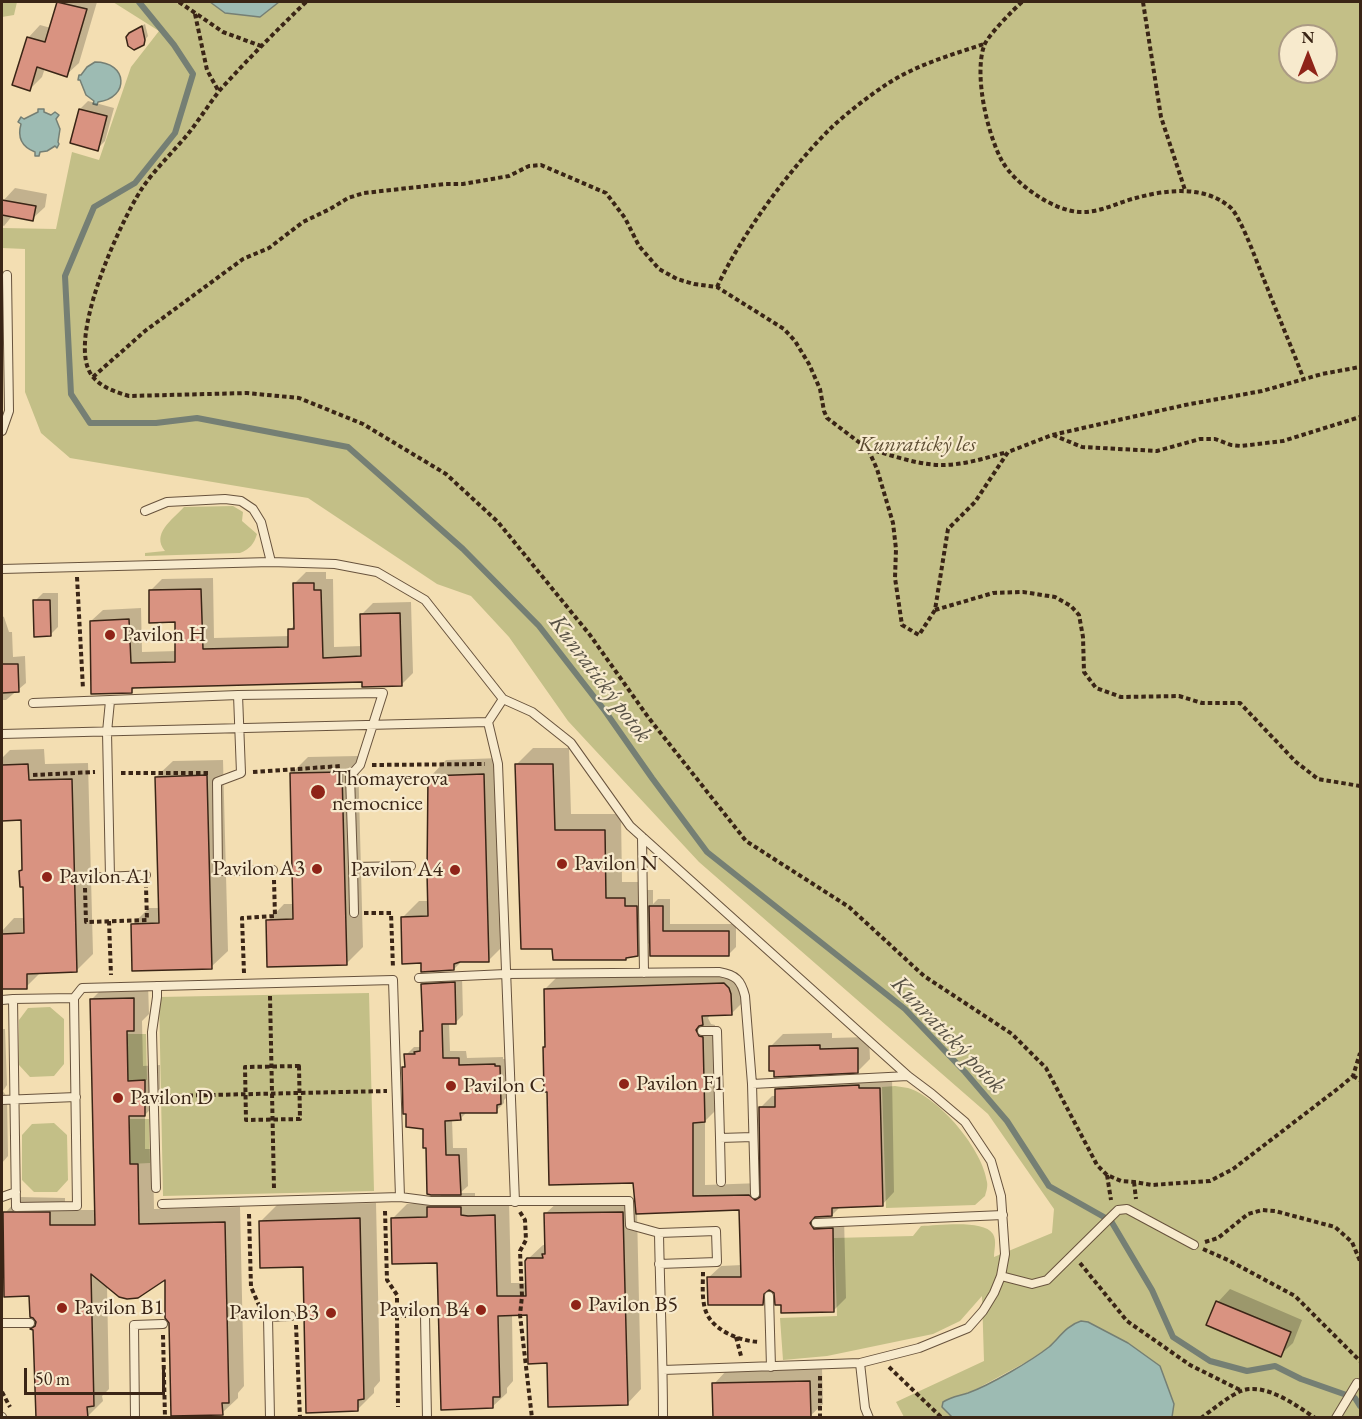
<!DOCTYPE html>
<meta charset="utf-8">
<style>
body{margin:0}
#map{position:relative;width:1362px;height:1419px;overflow:hidden;background:#f3deb2;font-family:"EB Garamond",serif}
canvas{display:block}
.frame{position:absolute;inset:0;border:3px solid #3a2516;pointer-events:none}
.north{position:absolute;left:1278px;top:24px;width:60px;height:60px;box-sizing:border-box;background:#f7eacd;border:2px solid #ab9b84;border-radius:50%;rotate:0deg;font-size:16px;font-weight:700;line-height:24px;text-align:center;color:#3a2516}
.north::after{content:'';display:block;margin:auto;width:21px;height:27px;background:#8f2418;clip-path:polygon(50% 0,100% 100%,50% 72%,0 100%)}
.scale{position:absolute;left:24px;top:1368px;width:141px;height:27px;box-sizing:border-box;border:3px solid #3a2516;border-top:0;padding-left:8px;font-size:18px;line-height:21px;white-space:nowrap;color:#3a2516;-webkit-text-stroke:4px #f7eacd;paint-order:stroke}
</style>
<div id="map">
<canvas width="1362" height="1419"></canvas>
<div class="frame"></div>
<div class="north">N</div>
<div class="scale">50 m</div>
</div>
<script>
const g = document.querySelector('canvas').getContext('2d');
g.lineJoin = 'round';
function paint(path, color) { g.fillStyle = color; g.fill(path, 'evenodd'); }
function trace(path, color, width, dash) { g.strokeStyle = color; g.lineWidth = width; g.lineCap = dash ? 'butt' : 'round'; g.setLineDash(dash || []); g.stroke(path); }
function label(font, color, halo, rows, align = 'center') {
  g.font = font + ' "EB Garamond",serif'; g.lineWidth = 4.5; g.setLineDash([]); g.textBaseline = 'middle'; g.strokeStyle = halo; g.fillStyle = color; for (const [text, x, y, turn = 0] of rows) {
    g.save(); g.translate(x, y); g.rotate((+turn || 0) * Math.PI / 180); g.textAlign = isNaN(turn) ? turn : align; if (halo) g.strokeText(text, 0, 0); g.fillText(text, 0, 0); g.restore();
  }
}
paint(new Path2D(`
 M2,2h15l-3,13 -12,2z
 M113,2h97l15,11 35,4 19,-15h1081v1415h-188l2,-14 -86,-81 -13,1 -26,24 -21,14 -59,32 -18,5 -4,15 5,4h-48l-8,-15 88,-41 -2,-65 -22,25 -27,13 -106,22 -44,4 -3,-42 57,-2 -3,-78 79,-2 8,-10c17,0 62,-7 72,8 4,7 1,16 1,23l58,-24 2,-24 -66,-95 -289,-252 -131,-141 -59,-84 -38,-41 -34,-12 -129,-86 -238,-40 -29,-25 -16,-41v-143l-23,-1v-20l54,1 16,-77 27,8 32,-93 28,-36zM1290,36h36v36h-36zM1216,1301l75,31 -10,25 -75,-32z
 M233,506l10,6 -1,9 15,13c-3,10 -7,15 -17,19l-95,3v-3l20,-2c-14,-17 7,-31 19,-44z
 M369,993l5,198 -211,5 -4,-199z
 M50,1007l14,12v45l-10,12 -24,1 -11,-12v-45l9,-12z
 M127,1034h19l1,46 -19,1z
 M895,1086c4,1 9,1 13,2 32,10 75,62 79,94 1,5 -1,10 -2,14l-10,9 -89,3 -4,-121z
 M130,1119h19l1,44 -20,1z
 M54,1123l13,12 1,45 -11,12h-23l-12,-12v-45l10,-11z`), '#c3bf87');
const water = new Path2D(`
 M210,2h69l-19,15 -35,-4z
 M95,62c33,0 35,36 3,40l-1,3 -4,-1 1,-3 -8,-6 -6,-15h-2l1,-5h2l6,-8z
 M38,109h6v3l7,3 4,-3 4,3 -3,4 4,10 -2,13 1,2 -2,4 -2,-2 -8,5 -7,1 -1,4h-4v-4c-13,-5 -18,-14 -14,-28l-3,-2 3,-5 3,2 14,-7z
 M1081,1321l7,1 40,21 32,23 14,38 -2,13h-220l-10,-10 1,-5c8,-5 16,-6 25,-9 22,-8 63,-32 81,-46 10,-9 18,-22 32,-26z`);
paint(water, '#9dbbb3');
trace(water, '#757f74', 1.5);
paint(new Path2D(`
 M60,2h37l-18,61 -13,12 -21,-7 -3,9 -13,13 -1,-52 12,-13 11,3z
 M145,24l3,12 -7,9 -11,-12z
 M88,101l26,7 -9,33 -8,8 -25,-7 8,-33z
 M15,188l32,6 -2,13 -13,12 -19,-4 -9,11 -2,-1 1,-24z
 M306,572h20v7h7l1,68 28,-1v-32l11,-11 38,-1 2,71 -12,12 -38,-4 -227,5 -5,6 -40,-71 12,-11 38,-2 1,44 35,-1 -1,-30 -26,-30 12,-12 51,-1 1,60 76,-2v-6l5,-6 -1,-40z
 M43,593h15v34l-8,8 -15,-34z
 M2,616l2,1 5,15h3l1,25 12,-1 1,27 -20,17h-4z
 M533,748h36l2,66h50l1,68h19v8h12v14l5,-5h12v25h66v23l-8,8 -77,-14 -14,14 -10,1 -110,-192z
 M44,749l1,15 43,-1 5,191 -17,17 -35,1 -15,15 -24,1v-57l12,-13h11l-1,-33 -3,-14 3,-3 -2,-49h-20v-61l8,-8z
 M358,756l5,191 -17,17 -78,-43 16,-17h11l-4,-130 17,-17z
 M500,758l5,186 -17,17 -27,1 -7,7 -32,-7 -20,-44 17,-17h10l1,-124 16,-17z
 M223,760l5,191 -17,16 -78,-43 16,-16h11l-4,-131 17,-16z
 M736,972l7,9v21l-12,12h-20l-3,4 3,6 4,1 2,84 -12,12v64l56,-2 -1,-75 12,-12h4v-7l15,-15 -21,-27 13,-13 49,-1v5l37,-1 1,22 -15,15 16,-1v3h21l2,116 -12,13 -41,1 -11,11h14l2,81 -12,12 -52,-7 -6,-13 -13,13 -55,-25 13,-12 21,-1 -2,-56 -103,3 4,177 -14,15 -78,-42 -21,-49 -16,1 1,67 -6,7v5l-15,14 -53,-145 -46,-44 14,-14 26,-1 10,-10 -16,-46 -2,-20 -22,-60 3,-2v-10l8,-8h8v-15l2,-3 -1,-45 8,-7 31,-2 1,40 -8,8h-6l1,28h16l1,7 36,-1v2h4l2,36 -5,5v3l-8,8 -29,1 -7,7h-8l1,29h14l1,38 -8,7h15v8h34l2,82h16l1,-24 15,-14h3l-1,-31 15,-14 76,-2 -2,-17 -87,-135 -2,-57 12,-12zM751,1194l10,10 -10,-6z
 M107,984h41l1,30 -7,7 1,45 17,-1v34l-15,16v34h8l1,60 86,-2 4,179 -6,7v5l-16,15 -52,-90 -3,-46 -60,8 2,104 -7,7 1,5 -16,16 -50,-93 -7,-29 -25,-82 15,-16 45,1v12h31l-5,-210z
 M2,1029h3l2,56 -4,6 4,6 1,59 -6,7z
 M376,1203l4,178 -6,7v5l-17,17 -53,-145 -43,-44 16,-16z
 M1230,1289l72,31 -9,23 -13,12 -72,-31 10,-22z
 M822,1369l1,35 -13,12 -95,2 -1,-34 12,-13z`), '#0003');
trace(new Path2D(`
 M139,2l35,43 19,29 -18,59 -40,50 -41,24 -29,69 6,118 19,29h66l41,-5 151,29 115,102 76,77 66,85 47,67 55,74 198,157 60,63 42,49 42,65 62,35 41,69 21,47 37,24 37,10 28,-5 26,13 54,19 5,8`), '#757f74', 6);
const building = new Path2D(`
 M57,2l30,7 -20,68 -30,-10 -7,24 -18,-6 15,-48 18,5z
 M142,26l3,14 -1,5 -10,5 -6,-4 -2,-9 3,-4z
 M79,109l28,7 -9,35 -28,-8z
 M2,200l34,6 -3,15 -31,-6z
 M293,583h21v7h7l2,68 38,-2 -1,-42 40,-1 2,73 -40,1v-5l-230,6v5l-41,1 -1,-73 39,-2 2,44 44,-1v-40l-26,1v-33l52,-1 2,60 85,-2v-18h6z
 M33,600h17l1,36 -17,1z
 M2,664h16l1,28 -17,1z
 M28,764l1,16 43,-1 5,193 -50,2v15h-25v-55l22,-1 -1,-46h-3l-1,-16 3,-1 -1,-50 -19,1v-56z
 M515,764h38l2,66h50l1,68h19v8h12l1,50 -12,2v2h-73l-1,-11h-31z
 M342,772l5,193 -80,2 -1,-47 27,-1 -3,-146z
 M484,774l5,188h-29l-6,2v6l-33,2v-9l-19,1 -1,-47 27,-1 -1,-43 1,-97z
 M207,775l5,194 -80,2 -1,-47 28,-1 -4,-146z
 M649,906h14v25h66v25h-79z
 M455,982l1,42h-14l1,34h16v7l36,-1v2h5l1,38 -4,1v8h-37l1,7 -16,1 1,34h13l2,40h-30l-4,-1 -1,-46h-3v-19l-17,-2v-13h-3l-1,-47h3l-1,-13h11l-1,-2 6,-1v-20h3l-2,-47z
 M724,983l5,5 2,6 1,21 -30,1 1,9 -4,1 -3,4 3,6 4,1 2,85 -12,1v73l56,-1 6,5 5,-3 -1,-90h16v-18l84,-4v3h21l3,118 -51,2v8l-17,1 -5,6 4,6 19,-1 1,84 -53,1v-8h-6l-1,-12 -5,-3 -5,4 -1,11h-55l-1,-28h34l-2,-67 -103,4 -3,-31 -84,2 -2,-93h-3l-1,-45h2l-1,-58z
 M134,998v33h-7l1,50 17,-1v36h-16l1,48h8l1,60 86,-2 4,181h-7l1,12 -52,1 -2,-93 -4,-5v-38l-27,18 -11,1 -8,-2 -28,-23 3,132 -7,1 1,11h-52l-3,-88 -3,-1 5,-3 1,-4 -3,-4 -3,-1 -1,-21 -25,1 -1,-85h47v13h45l-5,-226z
 M820,1045v4l38,-1v25l-84,4v-6h-5v-25z
 M427,1207h34v8l7,1 27,-1 2,81h29l-1,-35 2,-3h16l-1,-4h3l-1,-41 79,-1 5,193 -80,2 -1,-44 -19,1 -1,-49 -29,1 2,81h-7v11l-52,2 -4,-147 -45,1 -1,-46 36,-1z
 M360,1218l4,181 -6,1v11l-52,2 -3,-146 -43,1 -1,-47z
 M1216,1301l75,31 -10,25 -75,-32z
 M810,1381l1,36 -98,1 -1,-35z`);
paint(building, '#d99381');
trace(building, '#3a2516', 1.5);
const service = new Path2D(`
 M2,431l7,-20 -2,-136
 M145,511l22,-9 58,-3 16,2 12,8 8,13 10,40
 M2,569l269,-7 64,2 42,8 48,28 78,99 29,13 39,31 59,83 278,250 24,18 33,28 26,39 10,35 4,58 -4,22 -7,17 -11,18 -15,17 -49,20 -59,15 -197,7
 M238,695l3,78 -24,9 1,89 55,-1
 M503,699l-15,23 10,42 17,438
 M33,703l205,-8 145,-2 -23,72 -10,11 3,91 58,-1
 M2,734l486,-12
 M642,837l2,136
 M353,867l1,46
 M110,877l-3,-145 3,-31
 M85,878l61,-3
 M419,978l87,-4 213,-2c17,3 22,8 26,24l7,88 3,110
 M74,998l8,-10 311,-8 7,217
 M74,998l3,208 -61,1 -3,-208z
 M2,1000l11,-1
 M702,1031h15l3,107 33,-1
 M752,1084l156,-8
 M2,1100l74,-3
 M720,1138l1,44
 M156,1188l-4,-156 5,-35v-11
 M2,1197l14,-5
 M162,1204l238,-7 31,4h198l1,24 29,8
 M816,1223l187,-8
 M659,1264l58,-2 -1,-31 -57,2c1,61 4,123 4,185
 M1001,1276l31,8 15,-4 71,-70 9,-1 67,36
 M769,1296l2,71
 M425,1316l2,102
 M2,1323h28
 M860,1363l5,45 4,10
 M2,1417v1
 M135,1418l-1,-93 29,-1
 M270,1418l-2,-101 23,-1
 M1336,1418l21,-35`);
trace(service, '#68533d', 10);
trace(new Path2D(`
 M179,2l44,30 38,14
 M306,2c-29,28 -58,57 -86,88 -11,14 -21,30 -32,44 -15,18 -34,36 -47,56 -21,33 -77,153 -48,187 9,11 23,15 36,19l118,-3 52,5 64,26 83,50 52,48 92,113 58,82 98,124 103,66 75,69 88,58 34,34 51,97 10,10 14,6 13,1 18,3 58,-4 23,-12 107,-82 13,-11 7,-23
 M1022,2c-8,7 -35,34 -38,44 -10,29 3,87 18,115 13,23 50,49 77,51 20,1 35,-8 53,-13 32,-9 72,-15 99,9 11,11 29,63 36,79 12,31 25,61 37,93
 M1143,2l18,115 24,73
 M195,14l12,56 12,22
 M717,287c25,-53 73,-119 115,-160 16,-15 37,-31 55,-43 29,-19 64,-29 97,-40
 M93,377l52,-46 98,-72 26,-11 34,-26 27,-13 18,-11 16,-5 81,-9h18l46,-8 20,-10 12,-1 65,28 19,25 14,28 20,23 18,10 17,5 23,3 67,42 11,12 14,23 11,25 4,22 3,7 41,31 9,20 16,54 3,26 -1,29 7,47 17,10 16,-25 13,-81 27,-27 33,-50 44,-17 133,-30 77,-14 60,-17 38,-7
 M1053,435l29,12 75,4 43,-12h15l16,6 10,1 42,-5 77,-24
 M868,449c24,6 49,16 74,16 22,0 44,-7 65,-13
 M77,577l6,112
 M935,610l58,-17 30,-1 32,5 16,9 8,9 4,22 1,35 12,16 25,9 58,-1 23,7h38l56,59 22,17 42,7
 M372,765l113,-1
 M253,772l88,-6
 M121,773h88
 M33,775l62,-3
 M85,888l1,34 61,-2 -1,-33
 M364,913h27l2,55
 M109,921l2,54
 M244,973l-2,-55 33,-2 -1,-36
 M270,996l4,193
 M299,1066l1,53 -54,1 -1,-53z
 M1353,1076l7,4
 M166,1096l221,-5
 M1107,1175l4,25
 M1134,1182l2,17
 M385,1211l2,69 10,15v21h18
 M520,1212l5,8 1,20 -6,11 2,45 -2,19 12,103
 M249,1214l2,73 10,23
 M1205,1242l13,-4 30,-24 14,-4 13,1 60,16 17,15 8,19
 M1203,1249l25,11 67,36 65,65
 M1080,1263l47,58 63,44 52,26
 M703,1272c0,13 -2,32 5,44 9,16 33,25 51,26
 M397,1316l1,91
 M296,1325l4,93
 M163,1335l2,83
 M736,1337l5,19
 M889,1367l53,51
 M820,1376v42
 M2,1392l8,15
 M1201,1418c11,-8 28,-22 40,-27 24,-9 55,14 74,27`), '#3a2516', 4, [4.5, 3]);
trace(service, '#f7eacd', 8);
for (const [x, y, r, color] of [
 [110,635,6,"#8f2418"],
 [318,792,8,"#8f2418"],
 [562,864,6,"#8f2418"],
 [317,869,6,"#8f2418"],
 [455,870,6,"#8f2418"],
 [47,877,6,"#8f2418"],
 [624,1084,6,"#8f2418"],
 [451,1086,6,"#8f2418"],
 [118,1098,6,"#8f2418"],
 [576,1305,6,"#8f2418"],
 [62,1308,6,"#8f2418"],
 [481,1310,6,"#8f2418"],
 [331,1313,6,"#8f2418"]
]) { const dot = new Path2D(); dot.arc(x, y, r, 0, 2 * Math.PI); g.fillStyle = color; g.fill(dot); trace(dot, '#f7eacd', 2); }
label('italic 22px', '#5c4c32', '#f7eacd', [
 ["Kunratický les",917,445]
]);
label('22px', '#3a2516', '#f7eacd', [
 ["Pavilon H",122,635],
 ["Thomayerova",332,779],
 ["nemocnice",332,804],
 ["Pavilon N",574,864],
 ["Pavilon A3",305,869,"right"],
 ["Pavilon A4",443,870,"right"],
 ["Pavilon A1",59,877],
 ["Pavilon F1",636,1084],
 ["Pavilon C",463,1086],
 ["Pavilon D",130,1098],
 ["Pavilon B5",588,1305],
 ["Pavilon B1",74,1308],
 ["Pavilon B4",469,1310,"right"],
 ["Pavilon B3",319,1313,"right"]
], 'left');
label('italic 24px', '#585245', '#f7eacd', [
 ["Kunratický potok",600,679,53],
 ["Kunratický potok",948,1035,46]
]);
</script>
